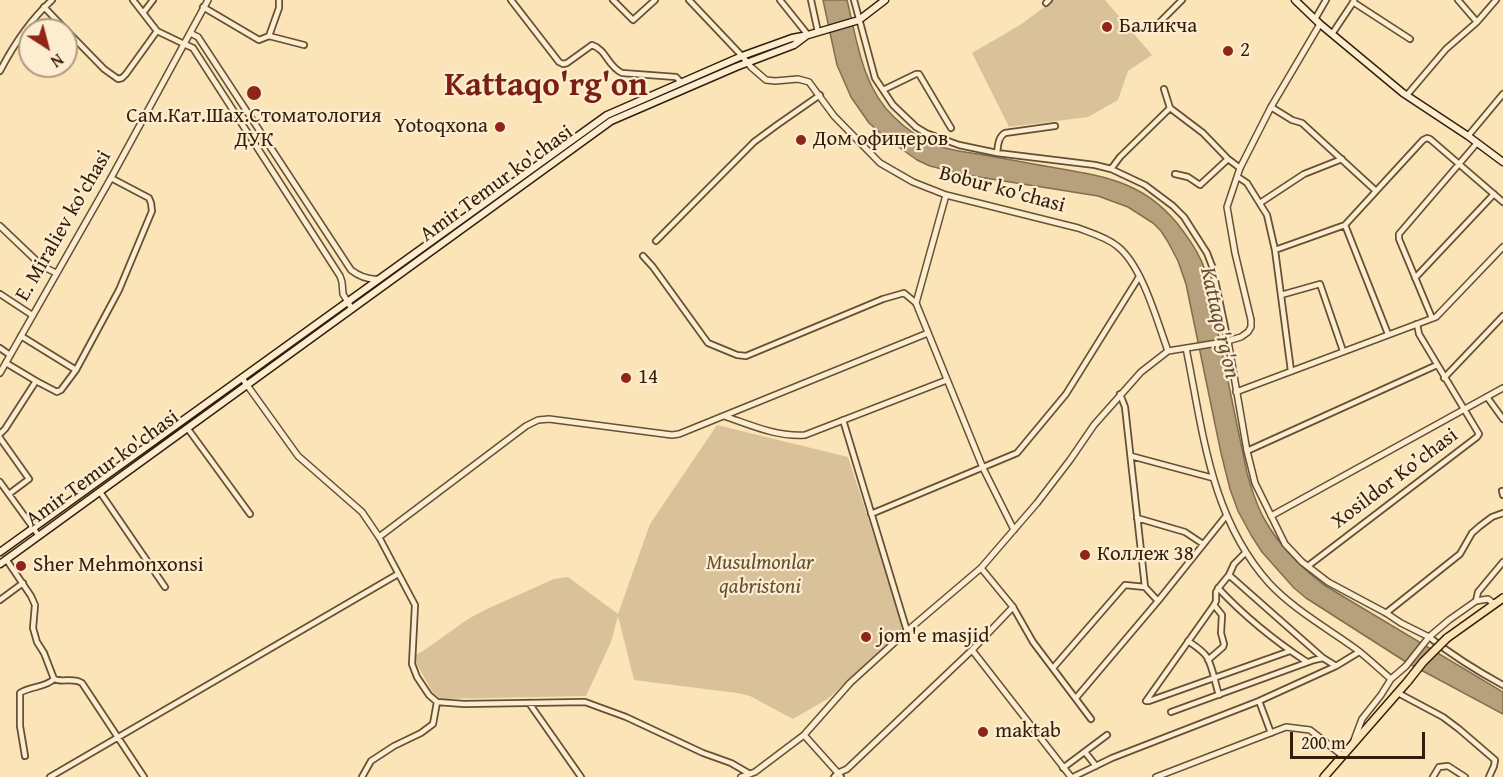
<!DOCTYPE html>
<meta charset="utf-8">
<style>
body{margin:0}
#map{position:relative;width:1503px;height:777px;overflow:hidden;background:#fbe4b8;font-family:"Gentium Book Plus",serif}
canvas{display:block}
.north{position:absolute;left:18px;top:18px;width:60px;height:60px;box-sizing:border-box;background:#fcedd1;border:2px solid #ac9a81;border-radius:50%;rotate:144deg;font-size:16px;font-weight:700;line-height:24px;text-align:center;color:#331e08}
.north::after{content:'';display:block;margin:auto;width:21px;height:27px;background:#8f2418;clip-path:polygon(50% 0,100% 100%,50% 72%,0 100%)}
.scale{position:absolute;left:1290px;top:732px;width:135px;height:27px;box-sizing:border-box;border:3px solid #331e08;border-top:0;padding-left:8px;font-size:18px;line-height:21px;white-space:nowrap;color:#331e08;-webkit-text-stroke:4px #fcedd1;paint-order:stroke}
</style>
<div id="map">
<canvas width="1503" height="777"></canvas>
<div class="north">N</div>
<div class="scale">200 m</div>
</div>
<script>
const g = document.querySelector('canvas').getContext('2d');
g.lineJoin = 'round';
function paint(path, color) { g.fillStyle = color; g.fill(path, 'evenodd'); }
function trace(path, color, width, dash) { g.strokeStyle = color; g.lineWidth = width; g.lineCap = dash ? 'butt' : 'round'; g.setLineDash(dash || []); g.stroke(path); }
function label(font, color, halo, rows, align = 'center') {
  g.font = font + ' "Gentium Book Plus",serif'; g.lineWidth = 4.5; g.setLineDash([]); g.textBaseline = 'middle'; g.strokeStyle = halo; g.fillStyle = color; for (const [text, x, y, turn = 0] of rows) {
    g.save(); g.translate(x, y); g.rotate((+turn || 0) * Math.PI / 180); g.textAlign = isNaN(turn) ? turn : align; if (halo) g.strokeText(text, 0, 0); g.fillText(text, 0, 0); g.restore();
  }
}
paint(new Path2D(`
 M1054,0h51l47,55 -24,16 -10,29 -30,17 -79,10 -37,-74 48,-28z
 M717,425l131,32 56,171 -75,70 -36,21 -43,-23 -13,-3 -103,-13 -16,-64 -7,26 -25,54 -146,3 -7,-6 -18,-32 -1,-5 12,-7 42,-30 19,-10 67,-30 14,-2 50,37 32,-90z`), '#d9c29a');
const water = new Path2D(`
 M823,0h24c10,40 15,87 47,117 11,11 27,22 41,28 16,6 33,7 49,10 24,4 48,9 72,13 54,9 93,16 127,63 9,12 17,24 22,39l42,203c5,17 10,34 19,49 15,26 35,45 58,63l179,107v22l-97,-52 -100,-64 -12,-10 -32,-36 -11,-17 -13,-24 -8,-22 -9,-36 -35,-169 -8,-23 -10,-19 -7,-11 -8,-8 -25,-16 -30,-11 -132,-21 -36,-9 -13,-6 -32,-23 -16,-14 -18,-26 -14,-32z`);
paint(water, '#b7a17c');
trace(water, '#826d4e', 1.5);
const minor = new Path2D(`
 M133,0l24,31 27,13
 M511,0l48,62 4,2 4,-1 25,-18c15,5 15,21 30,28l54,4 5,5
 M613,0l20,20 22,-20
 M689,0l53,56
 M780,0l28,35
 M811,0l7,32
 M854,0l21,78 18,27 23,22 10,6 33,12 38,8 98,12 16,4 34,16 28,21 11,11 23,36 5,13 16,75
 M1458,0l19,22
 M1353,2l57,37
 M1046,3l3,-3
 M44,7l22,23
 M203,7l56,33 10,-4 35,9
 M143,13l10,-13
 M1315,19l11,-19
 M1154,28l28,-28
 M66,30l38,39 14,10 4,-1 4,-4 31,-43
 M1332,34l22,-33
 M269,36l10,-28v-8
 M0,71c14,-27 30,-51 52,-71
 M1164,89l6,19 33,25 25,26 12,9
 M883,90l33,-16h3l32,54
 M1407,95l39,-46 31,-27 19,-22
 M1271,107l21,13 10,3 74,68
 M1468,136l35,-42
 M997,153c1,-7 1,-16 8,-20l50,-7
 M1111,169l9,-12 50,-49
 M1175,174l13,3 12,8 28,-26
 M1238,177l9,6 20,32 8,35 16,121
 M1260,203l44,-29 38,-15
 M1345,225l43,109
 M656,241l98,-99 23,-17 43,-30
 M1275,250l70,-25 78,-85 4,-2 3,1 73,63
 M643,256l10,11 55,76 29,12 9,1 137,-57 21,-6 12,10
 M1415,278l79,-84
 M0,294l32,21
 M1281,295l39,-11 23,67
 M1432,318l-33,-79v-5l78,-91
 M21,336l55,34
 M0,348l10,7
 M6,363l30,18 21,11 4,-2 15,-20 43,-80 33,-79 -1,-8 -2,-5 -38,-20
 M1444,378l59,-62
 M1120,394l5,13 20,180 13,14
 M1487,397l16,22
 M843,420l64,211
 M188,429l62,85
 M0,434l5,-5 31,-48
 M0,438l29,41 -20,15
 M1247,451l190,-86
 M1131,456l82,22
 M0,482l39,54
 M1502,491l1,4
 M100,492l65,95
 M871,514l146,-61 49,-59 73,-117
 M1137,518l48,14 18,12
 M379,537l36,68 -3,59 5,13 12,18 8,7 27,2 121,-2 41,15 77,36 28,10 19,11
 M1245,553l-11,11 -5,11 -9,11 -4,6v9l-2,4 -68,96h3l141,-50
 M6,559l25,37 4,9 -2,23 4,14 7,11 10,26c9,4 19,-2 28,4l62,94
 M1308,566l169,-129 2,-3 -60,-100 -2,-10
 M1229,575l94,83
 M1218,588c27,29 57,53 89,74
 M0,600l23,-17
 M1476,601l2,-9 25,-30
 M1013,607l20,35 58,77
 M1386,613l74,-59 12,-21 8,-7 12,-9 11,-4
 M1429,637c23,18 48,34 74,48
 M1188,641c7,5 14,9 19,16 6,11 8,26 12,38
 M1208,660l15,-13 1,-3 -3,-11 1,-18 -8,-10
 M1053,668l72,-83 20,2
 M1398,693l45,24 16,12 36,31 -1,6 -5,11
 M1076,698l82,-97 68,-85
 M1259,701l12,32
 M529,703l52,74
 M1171,712l143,-52 9,-2 13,8
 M1085,752l11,14
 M25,756l-5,-30v-33c10,-7 25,-5 34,-14
 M1063,768l44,-33
 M50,777l348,-203
 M362,777l9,-16 23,-15 27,-13 12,-9 4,-22
 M834,777l4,-4 3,4
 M1073,777l39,-19 147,-57 77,-35 23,-14
 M1433,777l6,-10 9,-1 17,11`);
const tertiary = new Path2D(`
 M190,33l8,4 153,233c9,7 17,10 28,9
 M184,44l9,4 147,228 2,6 1,12 9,15
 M742,56l9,11 15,13 9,1 23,-2 11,3 25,34 46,47 33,19 33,13 132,33c13,5 28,9 39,18 25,19 40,75 51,105
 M946,195l-30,108 67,165 31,62
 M0,226l42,40 14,7
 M1228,341l19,110 8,32 30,61 17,18 26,20 58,31 15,10 28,14
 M1186,348c17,83 24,169 83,235 24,26 58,45 87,66 12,9 23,20 35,30
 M0,373l111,-195 97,-178
 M242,378l56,78 64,56 17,25 147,-111 12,-6 11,-1 123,16 7,-1 249,-101
 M1236,392l200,-75 67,-70
 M724,416c27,9 52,21 81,19l142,-55
 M1271,516l232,-128
 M972,650l99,127
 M804,735l34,38 9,-4 125,-119 41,-43 -32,-39
 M1353,743l9,-24 19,-24 10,-16 15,-13 23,-29 20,-17 27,-19 12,-2 6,5
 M741,777l14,-5 49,-37 46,-52 57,-52 74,-63 56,-65 33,-43 24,-35 47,-53 27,-21 56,-9 17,-5 7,-5 3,-5v-7l-16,-67 -8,-46 13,-39 31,-61 49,-83
 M1156,777l130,-50 24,3 33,26`);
const secondary = new Path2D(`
 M1295,0l25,24 83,69 65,43 35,26
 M0,552l607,-437 135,-59 50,-18 16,-3 51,-15 26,-20
 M0,564l611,-443 125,-54 58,-22 12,-9`);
const primary = new Path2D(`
 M1447,638l56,-40
 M1324,777l84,-96`);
trace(minor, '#655034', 8);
trace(tertiary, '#655034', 8);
trace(secondary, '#331e08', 9);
trace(primary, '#331e08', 10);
trace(minor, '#fcedd1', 4.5);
trace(tertiary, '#fcedd1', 5);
trace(secondary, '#fcedd1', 6);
trace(primary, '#fbe4b8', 7);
const primaryBridge = new Path2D(`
 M1408,681l15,-19 24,-24`);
trace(primaryBridge, '#331e08', 10, []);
trace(primaryBridge, '#fbe4b8', 7);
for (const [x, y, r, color] of [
 [1107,27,6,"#8f2418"],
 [1228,51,6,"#8f2418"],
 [254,93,8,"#8f2418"],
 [500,127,6,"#8f2418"],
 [801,140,6,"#8f2418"],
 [626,378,6,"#8f2418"],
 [1085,555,6,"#8f2418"],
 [21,566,6,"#8f2418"],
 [866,637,6,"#8f2418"],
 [983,732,6,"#8f2418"]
]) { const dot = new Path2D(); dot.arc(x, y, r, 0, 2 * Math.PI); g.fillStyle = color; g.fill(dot); trace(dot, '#fcedd1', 2); }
label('21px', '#331e08', '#fcedd1', [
 ["Баликча",1119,27],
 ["2",1240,51],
 ["Сам.Кат.Шах.Стоматология",254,117,"center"],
 ["ДУК",254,141,"center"],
 ["Yotoqxona",488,127,"right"],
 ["Дом офицеров",813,140],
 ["14",638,378],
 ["Коллеж 38",1097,555],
 ["Sher Mehmonxonsi",33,566],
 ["jom'e masjid",878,637],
 ["maktab",995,732]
], 'left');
label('21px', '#331e08', '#fcedd1', [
 ["Amir Temur ko'chasi",497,184,-36],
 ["Bobur ko'chasi",1002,190,15],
 ["E. Miraliev ko'chasi",64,226,-60],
 ["Amir Temur ko'chasi",103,469,-36],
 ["Xosildor Ko’chasi",1395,479,-37]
]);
label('italic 21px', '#654f34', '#fcedd1', [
 ["Musulmonlar",760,564],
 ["qabristoni",760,588]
]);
label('italic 22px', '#614c31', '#fcedd1', [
 ["Kattaqo'rg'on",1219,323,77]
]);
label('bold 33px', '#7a1f14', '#fcedd1', [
 ["Kattaqo'rg'on",546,87]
]);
</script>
